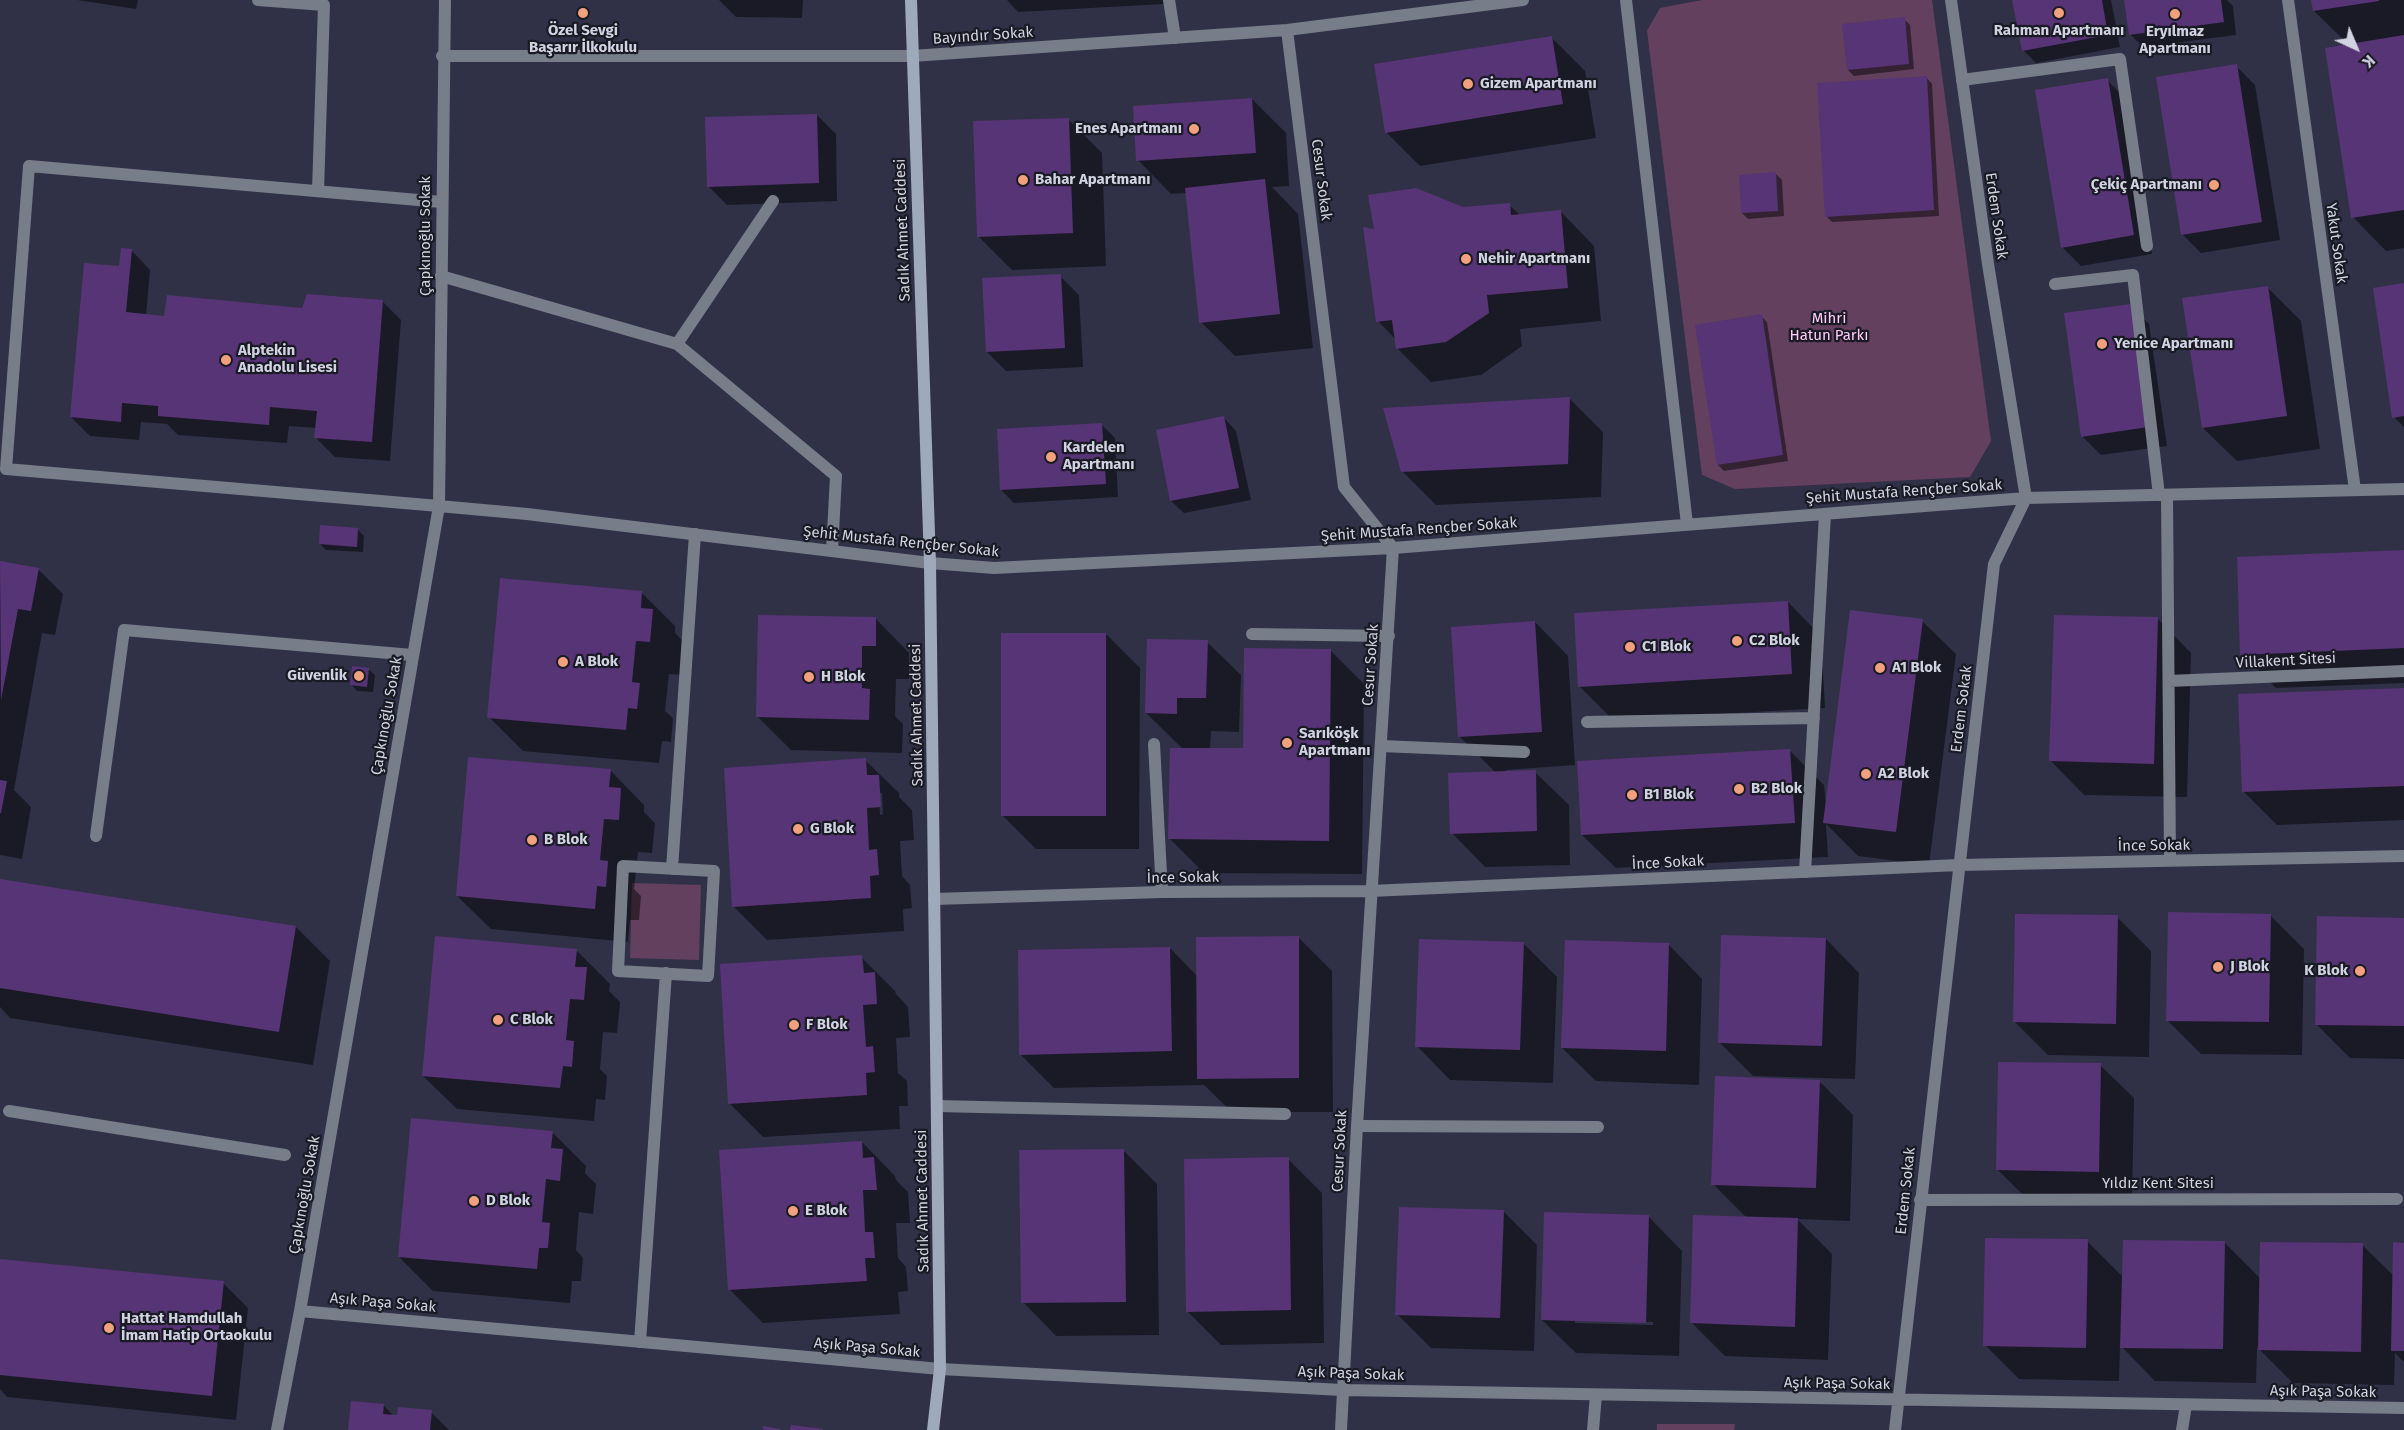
<!DOCTYPE html>
<meta charset="utf-8">
<style>
body{margin:0}
#map{position:relative;width:2404px;height:1430px;overflow:hidden;background:#303147;font-family:"Fira Sans",sans-serif}
canvas{display:block}
.north{position:absolute;left:2326px;top:18px;width:60px;height:60px;-webkit-text-stroke:4px #1a1a24;paint-order:stroke;rotate:136deg;font-size:16px;font-weight:700;line-height:24px;text-align:center;color:#d2d3e2}
.north::after{content:'';display:block;margin:auto;width:21px;height:27px;background:#d2d3e2;clip-path:polygon(50% 0,100% 100%,50% 72%,0 100%)}
</style>
<div id="map">
<canvas width="2404" height="1430"></canvas>
<div class="north">K</div>
</div>
<script>
const g = document.querySelector('canvas').getContext('2d');
g.lineJoin = 'round';
function paint(path, color) { g.fillStyle = color; g.fill(path, 'evenodd'); }
function trace(path, color, width, dash) { g.strokeStyle = color; g.lineWidth = width; g.lineCap = dash ? 'butt' : 'round'; g.setLineDash(dash || []); g.stroke(path); }
function label(font, color, halo, rows, align = 'center') {
  g.font = font + ' "Fira Sans",sans-serif'; g.lineWidth = 4.5; g.setLineDash([]); g.textBaseline = 'middle'; g.strokeStyle = halo; g.fillStyle = color; for (const [text, x, y, turn = 0] of rows) {
    g.save(); g.translate(x, y); g.rotate((+turn || 0) * Math.PI / 180); g.textAlign = isNaN(turn) ? turn : align; if (halo) g.strokeText(text, 0, 0); g.fillText(text, 0, 0); g.restore();
  }
}
paint(new Path2D(`
 M1702,0h230l59,441 -21,36 -235,12 -33,-14 -55,-444 13,-23z
 M632,883l69,2 -2,75 -69,-2z
 M1657,1424h78l-1,6h-77z`), '#63405e');
paint(new Path2D(`
 M77,0h61l-2,9z
 M719,0h84l-1,18 -66,-1z
 M1007,0h157v4l-146,8z
 M2014,0h97l9,47 -84,16 -13,-13z
 M2126,0h101l6,6 3,29 -93,12 -13,-13z
 M2313,0h91v248l-18,3 -33,-34 -4,-172 -35,-34z
 M1904,19l6,6 4,44 -60,7 -6,-6z
 M1551,37l34,34 11,67 -176,28 -34,-34z
 M2236,66l19,19 25,155 -79,13 -19,-19z
 M1926,77l6,7 7,132 -107,6 -6,-6z
 M2107,80l19,19 26,155 -71,12 -19,-19z
 M1252,99l34,34 3,53 -17,1 26,27 15,134 -78,8 -34,-34 -14,-129 -16,1 -33,-34z
 M817,115l19,19 1,67 -110,4 -19,-19z
 M1068,119l34,34 4,113 -94,4 -33,-33z
 M1776,174l6,6 2,36 -36,3 -6,-6z
 M1509,205l11,10 41,-3 33,34 7,75 -81,8 2,17 -41,29 -50,7 -34,-34 -1,-8 -18,-19 -2,-90 87,-22z
 M131,250l19,20 -4,46 20,2 137,-8 79,-9 19,19 -11,141 -55,-4 -19,-19 1,-10 -28,-2 -2,17 -109,-8 -11,-11 -26,-2 -2,18 -49,-4 -19,-19 50,-150z
 M1060,276l19,19 4,72 -77,4 -19,-19z
 M2404,284v143l-10,-10z
 M2267,287l34,34 19,128 -83,12 -34,-33z
 M2130,305l19,19 18,122 -66,9 -19,-19z
 M1761,316l6,6 21,139 -64,10 -6,-6z
 M1569,398l34,34 -2,65 -165,8 -34,-34z
 M1224,418l12,13 15,69 -67,13 -13,-12z
 M1102,425l13,13 3,59 -104,6 -13,-13z
 M357,529l7,7 -1,16 -37,-2 -6,-6z
 M2404,552v131l-128,5 -34,-34z
 M0,562l38,7 25,25 -8,41 -13,-2 -28,157 17,17 -9,52 -22,-4z
 M641,592l34,34v7l11,11 -3,31 -14,-1 -4,37 8,7 -2,24 -9,-1 -3,22 -136,-12 -34,-34z
 M1788,602l33,34 4,72 -212,12 -34,-34z
 M876,619l33,34v26h-13l-1,37 8,8 -1,29 -111,-3 -34,-34z
 M2158,619l33,34 -4,144 -103,-2 -33,-34z
 M1922,621l34,33 -27,211 -71,-9 -32,-32 2,33 -212,11 -34,-33 208,-84 34,34 2,20z
 M1535,622l33,34 7,109 -69,5v2h29l34,33 1,60 -85,2 -33,-34 44,-60 -36,-36z
 M1106,634l34,34 -1,181h-103l-33,-33z
 M1207,642l34,33 -2,57 -28,-1 -1,18 35,1 86,-99 33,33 -2,190 -158,-1 -34,-34 13,-90 -37,-36z
 M368,669l7,6 -2,17 -16,-1 -6,-7z
 M2404,689v131l-127,5 -34,-34z
 M865,760l34,33v4l13,13 2,30 -14,1 2,35 8,9 2,23 -9,1 1,22 -137,9 -34,-34zM879,793h3l1,21 -3,1z
 M611,771l33,34v7l11,11 -3,30 -14,-1 -4,37 7,7 -2,24h-9l-2,22 -137,-13 -34,-33z
 M0,881l296,46 34,34 -17,104 -303,-47 -10,-11z
 M2270,915l34,34 -2,106 -101,-1 -34,-34z
 M2117,917l34,34 -2,106 -101,-2 -33,-33z
 M2404,919v140l-54,-1 -34,-34z
 M1298,937l34,34 1,141h-101l-28,-27 -150,3 -34,-34 150,-106 28,29z
 M1826,939l33,34 -4,106 -102,-3 -34,-34z
 M1523,943l34,34 -4,106 -103,-3 -33,-34z
 M1669,945l33,34 -3,106 -103,-4 -34,-33z
 M576,950l34,34 -1,7 11,11 -3,31 -14,-1 -3,37 7,7 -2,24 -9,-1 -2,22 -137,-12 -34,-33z
 M861,957l34,34 1,3 12,13 2,30 -14,1 2,35 9,8 1,25h-9l1,23 -137,8 -33,-33z
 M2100,1065l34,33 -2,107 -101,-2 -34,-34z
 M1819,1081l34,34 -3,106 -53,-2 35,35 -4,106 -103,-4 -34,-34 56,-104 -34,-34z
 M552,1132l34,34 -1,7 11,11 -3,30 -14,-2 -3,38 7,8 -2,23h-9l-2,22 -137,-12 -34,-34z
 M862,1142l33,34 1,4 12,12 2,31h-14l2,35 8,9 2,24 -10,1 2,22 -137,9 -34,-34z
 M1123,1150l34,34 2,151 -103,1 -33,-34z
 M1288,1159l34,34 2,150 -103,2 -34,-34z
 M1503,1211l34,34 -3,106 -103,-3 -34,-34z
 M1649,1217l33,34 -3,105 -103,-3 -34,-33zM1575,1320l78,2v3l-78,-2z
 M2087,1241l36,36 101,-35 37,37 101,-34 32,31 10,-32v118l-9,-9 -1,32 -101,-2 -36,-36 -1,36 -101,-2 -35,-36 -1,36 -100,-2 -34,-34z
 M0,1260l223,23 25,25 -12,112 -229,-23 -7,-8z
 M383,1405l11,11 37,-4 18,18h-100z`), '#0007');
paint(new Path2D(`
 M2012,0h90l6,35 -86,16z
 M2124,0h97l3,22 -95,13z
 M2311,0h68v1l-66,10z
 M1905,17l4,47 -62,6 -5,-46z
 M2404,35v175l-53,8 -26,-170z
 M1552,36l11,68 -178,29 -11,-69z
 M2237,64l25,158 -81,13 -25,-158z
 M1927,76l7,134 -109,7 -8,-134z
 M2108,78l26,157 -73,13 -26,-158z
 M1252,98l4,55 -120,8 -3,-55z
 M817,114l2,69 -112,4 -2,-70z
 M1069,118l4,115 -96,4 -4,-116z
 M1776,172l2,39 -37,2 -2,-38z
 M1265,179l15,135 -81,9 -14,-135z
 M1416,188l47,19 47,-4 1,12 50,-5 7,78 -81,7 2,18 -43,29 -50,7 -4,-29 -16,2 -13,-95 11,2 -6,-34z
 M121,248l11,1 -6,63 38,4 3,-21 135,13 5,-14 76,6 -11,142 -58,-4 3,-27 -47,-4 -1,18 -111,-9v-10l-36,-3 -1,19 -51,-5 14,-154 35,3z
 M1061,274l4,74 -79,4 -4,-74z
 M2404,283v133l-12,2 -19,-130z
 M2268,286l19,130 -85,12 -20,-130z
 M2131,304l17,123 -67,10 -17,-124z
 M1762,314l21,141 -66,10 -22,-140z
 M1570,397l-2,67 -167,8 -18,-64z
 M1224,416l15,72 -69,13 -14,-71z
 M1102,423l4,61 -106,6 -3,-61z
 M320,525l38,3 -1,19 -38,-3z
 M2404,550v98l-164,7 -3,-98z
 M0,561l39,7 -8,43 -13,-2 -17,91z
 M500,578l142,13 -1,17 12,1 -3,33 -14,-1 -4,41 8,1 -3,26 -9,-1 -2,22 -139,-12z
 M1788,601l4,73 -214,13 -4,-74z
 M1850,610l73,9 -27,213 -73,-9z
 M758,615l118,2v29h-14v42l8,1 -1,31 -113,-3z
 M2054,615l104,2 -4,147 -105,-3z
 M1535,621l7,111 -84,5 -7,-110z
 M1001,633h105v183h-105z
 M1147,639l61,1 -2,58h-29v16l-32,-1z
 M1244,648l87,1 -2,192 -161,-2 2,-91h73z
 M352,666l17,2 -2,19 -17,-2z
 M2404,688v98l-162,6 -4,-98z
 M1790,749l5,74 -214,12 -4,-74z
 M468,757l143,12 -2,18 12,1 -2,32 -15,-1 -4,41 8,1 -2,26 -9,-1 -2,23 -139,-13z
 M866,758l1,17h12l2,32 -14,1 2,42 8,-1 2,26 -9,1 1,22 -139,9 -8,-139z
 M1536,770l1,61 -87,3 -2,-61z
 M0,780l7,1 -6,32h-1z
 M0,879l296,47 -17,106 -279,-44z
 M2168,912l103,2 -2,108 -103,-1z
 M2015,914l103,1 -2,109 -103,-2z
 M2317,916l87,2v108l-89,-1z
 M1721,935l105,3 -4,108 -104,-3z
 M435,936l142,13 -2,18h12l-3,33 -14,-1 -4,41 8,1 -2,26 -9,-1 -3,22 -138,-12z
 M1299,936v142l-102,1 -1,-142z
 M1419,939l105,3 -4,108 -105,-3z
 M1565,940l104,3 -3,108 -105,-3z
 M1170,947l2,104 -153,4 -1,-105z
 M862,955l2,18 11,-1 2,32 -14,1 3,42 7,-1 2,26 -9,1 1,22 -139,9 -8,-140z
 M1998,1062l103,1 -2,109 -103,-2z
 M1715,1076l105,4 -4,108 -105,-3z
 M411,1118l142,13 -2,17 12,1 -3,32 -14,-2 -4,43 8,1 -2,25h-9l-2,21 -139,-12z
 M862,1141l1,17 11,-1 3,33h-14l2,42h8l2,26h-10l2,23 -139,9 -9,-140z
 M1124,1149l2,153 -105,1 -2,-153z
 M1289,1157l2,153 -105,2 -2,-153z
 M1399,1207l105,3 -4,108 -105,-3z
 M1544,1212l105,3 -3,108 -105,-3z
 M1693,1215l105,3 -3,109 -105,-4z
 M1985,1238l103,1 -2,109 -103,-2z
 M2123,1240l102,1 -2,108 -103,-1z
 M2260,1242l103,1 -2,109 -103,-2z
 M2393,1242l11,1v108h-13z
 M0,1259l224,22 -12,115 -212,-21z
 M351,1401l33,3 -1,10 14,1 1,-8 34,3 -2,20h-82z
 M791,1425l32,4v1h-33z
 M763,1426l17,3v1h-17z`), '#573475');
trace(new Path2D(`
 M258,0l66,5 -6,186
 M1169,0l6,38
 M1962,80l158,-21 27,187
 M441,276l236,68 159,132 -4,75
 M2055,284l78,-9 26,220
 M677,344l96,-143
 M2167,495l3,365
 M439,506l-433,-37 23,-303 412,36
 M1252,634l137,2
 M2169,681l235,-10
 M1587,722l227,-4
 M1154,744l8,148
 M1381,746l143,6
 M96,836l28,-206 288,25
 M623,866l91,5 -6,105 -90,-5z
 M672,869l23,-335
 M1805,872l20,-358
 M937,1106l348,8
 M9,1111l276,44
 M1357,1126l241,1
 M1920,1200l477,-1
 M640,1342l26,-369
 M1593,1430l3,-35
 M2182,1430l4,-25`), '#787e89', 12);
trace(new Path2D(`
 M1626,0l61,524
 M2288,0l67,490
 M1287,30l57,457 49,61 -36,578 -16,304
 M442,56h470l375,-26 236,-30
 M439,506l88,8 403,49 64,5 399,-20 633,-50 378,-9
 M934,899l228,-7 208,-1 589,-26 445,-9
 M300,1311l640,58 402,21 1062,18
 M277,1430l23,-119 139,-805 6,-506
 M1895,1430l99,-866 32,-66 -38,-234 -37,-264`), '#787e89', 12);
trace(new Path2D(`
 M911,0l19,563 10,806 -7,61`), '#9ea9b9', 12);
for (const [x, y, r, color] of [
 [583,13,6,"#f1a17d"],
 [2059,13,6,"#f1a17d"],
 [2175,14,6,"#f1a17d"],
 [1468,84,6,"#f1a17d"],
 [1194,129,6,"#f1a17d"],
 [1023,180,6,"#f1a17d"],
 [2214,185,6,"#f1a17d"],
 [1466,259,6,"#f1a17d"],
 [2102,344,6,"#f1a17d"],
 [226,360,6,"#f1a17d"],
 [1051,457,6,"#f1a17d"],
 [1737,641,6,"#f1a17d"],
 [1630,647,6,"#f1a17d"],
 [563,662,6,"#f1a17d"],
 [1880,668,6,"#f1a17d"],
 [359,676,6,"#f1a17d"],
 [809,677,6,"#f1a17d"],
 [1287,743,6,"#f1a17d"],
 [1866,774,6,"#f1a17d"],
 [1739,789,6,"#f1a17d"],
 [1632,795,6,"#f1a17d"],
 [798,829,6,"#f1a17d"],
 [532,840,6,"#f1a17d"],
 [2218,967,6,"#f1a17d"],
 [2360,971,6,"#f1a17d"],
 [498,1020,6,"#f1a17d"],
 [794,1025,6,"#f1a17d"],
 [474,1201,6,"#f1a17d"],
 [793,1211,6,"#f1a17d"],
 [109,1328,6,"#f1a17d"]
]) { const dot = new Path2D(); dot.arc(x, y, r, 0, 2 * Math.PI); g.fillStyle = color; g.fill(dot); trace(dot, '#1a1a24', 2); }
label('bold 15px', '#d2d3e2', '#1a1a24', [
 ["Özel Sevgi",583,31,"center"],
 ["Başarır İlkokulu",583,48,"center"],
 ["Rahman Apartmanı",2059,31,"center"],
 ["Eryılmaz",2175,32,"center"],
 ["Apartmanı",2175,49,"center"],
 ["Gizem Apartmanı",1480,84],
 ["Enes Apartmanı",1182,129,"right"],
 ["Bahar Apartmanı",1035,180],
 ["Çekiç Apartmanı",2202,185,"right"],
 ["Nehir Apartmanı",1478,259],
 ["Yenice Apartmanı",2114,344],
 ["Alptekin",238,351],
 ["Anadolu Lisesi",238,368],
 ["Kardelen",1063,448],
 ["Apartmanı",1063,465],
 ["C2 Blok",1749,641],
 ["C1 Blok",1642,647],
 ["A Blok",575,662],
 ["A1 Blok",1892,668],
 ["Güvenlik",347,676,"right"],
 ["H Blok",821,677],
 ["Sarıköşk",1299,734],
 ["Apartmanı",1299,751],
 ["A2 Blok",1878,774],
 ["B2 Blok",1751,789],
 ["B1 Blok",1644,795],
 ["G Blok",810,829],
 ["B Blok",544,840],
 ["J Blok",2230,967],
 ["K Blok",2348,971,"right"],
 ["C Blok",510,1020],
 ["F Blok",806,1025],
 ["D Blok",486,1201],
 ["E Blok",805,1211],
 ["Hattat Hamdullah",121,1319],
 ["İmam Hatip Ortaokulu",121,1336]
], 'left');
label('15px', '#d2d3e2', '#1a1a24', [
 ["Bayındır Sokak",983,36,-4],
 ["Cesur Sokak",1321,180,83],
 ["Erdem Sokak",1996,216,82],
 ["Sadık Ahmet Caddesi",903,230,-92],
 ["Çapkınoğlu Sokak",426,236,-90],
 ["Yakut Sokak",2336,243,82],
 ["Şehit Mustafa Rençber Sokak",1904,492,-4],
 ["Şehit Mustafa Rençber Sokak",1419,530,-4],
 ["Şehit Mustafa Rençber Sokak",901,542,6],
 ["Villakent Sitesi",2286,661,-3],
 ["Cesur Sokak",1371,665,-86],
 ["Erdem Sokak",1962,709,-83],
 ["Sadık Ahmet Caddesi",917,715,-91],
 ["Çapkınoğlu Sokak",387,716,-80],
 ["İnce Sokak",2154,846,-1],
 ["İnce Sokak",1668,863,-3],
 ["İnce Sokak",1183,878,-1],
 ["Cesur Sokak",1340,1151,-87],
 ["Yıldız Kent Sitesi",2158,1184],
 ["Erdem Sokak",1906,1191,-84],
 ["Çapkınoğlu Sokak",305,1195,-80],
 ["Sadık Ahmet Caddesi",923,1201,-91],
 ["Aşık Paşa Sokak",383,1303,5],
 ["Aşık Paşa Sokak",867,1348,5],
 ["Aşık Paşa Sokak",1351,1374,2],
 ["Aşık Paşa Sokak",1837,1384,1],
 ["Aşık Paşa Sokak",2323,1392,1]
]);
label('15px', '#ffc9f7', '#1a1a24', [
 ["Mihri",1829,319],
 ["Hatun Parkı",1829,336]
]);
</script>
